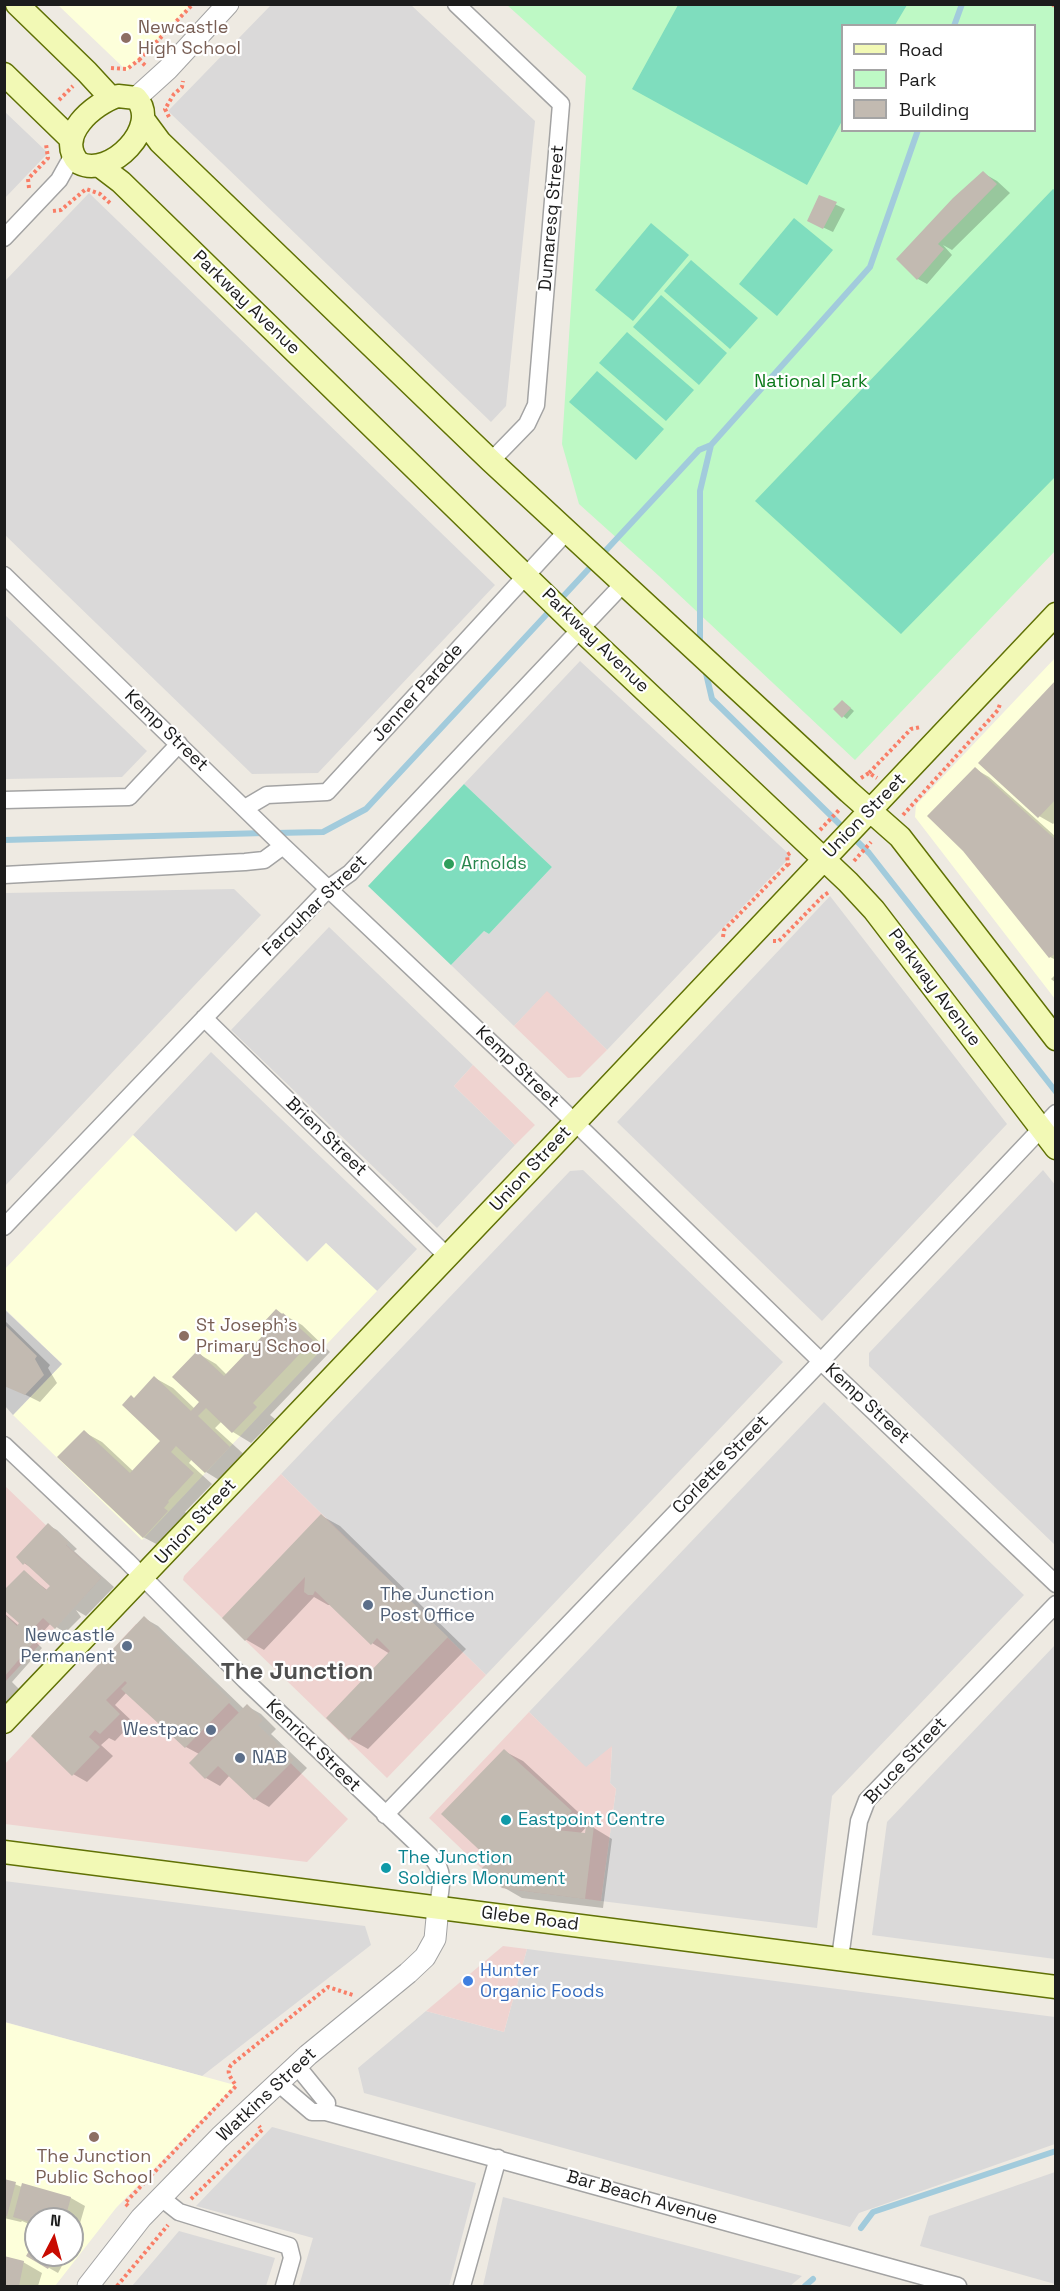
<!DOCTYPE html>
<style>
body{margin:0}
#map{position:relative;width:1060px;height:2291px;overflow:hidden;background:#eeeae2;font-family:"Space Grotesk",sans-serif}
canvas{display:block}
.frame{position:absolute;inset:0;border:6px solid #1c1c1c;pointer-events:none}
.legend{position:absolute;left:841px;top:24px;width:195px;height:108px;box-sizing:border-box;background:#fff;border:2px solid #a4a4a4;margin:0;padding:8px 10px;list-style:none;font-size:18px;color:#1c1c1c}
.legend li{display:flex;align-items:center;gap:12px;height:30px}
.legend b{width:30px;border:2px solid #a4a4a4}
.north{position:absolute;left:24px;top:2207px;width:60px;height:60px;box-sizing:border-box;background:#fff;border:2px solid #a4a4a4;border-radius:50%;rotate:6deg;font-size:16px;font-weight:700;line-height:24px;text-align:center;color:#1c1c1c}
.north::after{content:'';display:block;margin:auto;width:21px;height:27px;background:#c80b01;clip-path:polygon(50% 0,100% 100%,50% 72%,0 100%)}
</style>
<div id="map">
<canvas width="1060" height="2291"></canvas>
<div class="frame"></div>
<ul class="legend">
<li><b style="height:8px;background:#f2f9b5"></b>Road</li>
<li><b style="height:16px;background:#bef9c5"></b>Park</li>
<li><b style="height:16px;background:#c2bab1"></b>Building</li>
</ul>
<div class="north">N</div>
</div>
<script>
const g = document.querySelector('canvas').getContext('2d');
g.lineJoin = 'round';
function paint(path, color) { g.fillStyle = color; g.fill(path, 'evenodd'); }
function trace(path, color, width, dash) { g.strokeStyle = color; g.lineWidth = width; g.lineCap = dash ? 'butt' : 'round'; g.setLineDash(dash || []); g.stroke(path); }
function label(font, color, halo, rows, align = 'center') {
  g.font = font + ' "Space Grotesk",sans-serif'; g.lineWidth = 4.5; g.setLineDash([]); g.textBaseline = 'middle'; g.strokeStyle = halo; g.fillStyle = color; for (const [text, x, y, turn = 0] of rows) {
    g.save(); g.translate(x, y); g.rotate((+turn || 0) * Math.PI / 180); g.textAlign = isNaN(turn) ? turn : align; if (halo) g.strokeText(text, 0, 0); g.fillText(text, 0, 0); g.restore();
  }
}
paint(new Path2D(`
 M271,5h140l124,116 -29,285 -15,16 -323,-311z
 M4,111l44,42 -43,45h-1z
 M89,193l406,392 -177,188 -66,1 -247,-239v-254z
 M4,614l143,137 -25,26 -117,2z
 M580,661l211,195 -184,194 -60,-58 -33,34 -63,-61 33,-34 5,3 63,-67 -88,-83z
 M234,889l27,26 -256,271v-293z
 M830,896l177,228 -185,197 -205,-199z
 M329,927l144,138 -19,21 61,59 -78,83 -206,-198z
 M211,1052l206,197 -40,42 -51,-48 -18,19 -52,-49 -20,19 -103,-97z
 M583,1170l200,192 -297,313 -205,-201 289,-303z
 M1043,1170l13,16 -1,359 -186,-179v-13z
 M824,1402l200,193 -192,201 -15,132 -216,-27 15,-112 -6,-6 2,-36 -26,21 -57,-56z
 M1055,1645v314l-183,-24 15,-113z
 M4,1881l361,45 6,19 -169,131 -197,-54z
 M527,1949l528,68v127l-196,69 -9,14 -486,-134 -6,-25 68,-57 78,21z
 M272,2127l204,56 -27,103h-150l14,-48 -117,-32z
 M1055,2172v112l-135,-38 9,-30z
 M503,2197l299,79 -12,10h-307z
 M179,2231l96,27 -9,28h-134z`), '#dad9d9');
paint(new Path2D(`
 M547,991l60,59 -27,27 -12,1 -54,-52z
 M473,1065l62,60 -20,20 -61,-59z
 M281,1474l205,201 -99,103 -204,-198 1,-4z
 M4,1485l97,93 -96,104h-1z
 M136,1624h12l200,195 -41,43 -302,-38 -1,-59z
 M529,1712l57,55 26,-21 -2,37 6,6 -15,112 -99,-13 -73,-70z
 M503,1946l24,3 -23,83 -78,-21z`), '#efd3d0');
paint(new Path2D(`
 M58,5h133l-64,66z
 M1055,658v341l-140,-182 1,-12z
 M133,1135l103,97 20,-20 51,50 19,-19 51,48 -235,249 -129,-125 49,-51 -57,-55 -1,-39z
 M4,2022l231,63 -119,123 -61,78h-50zM36,2219h36v36h-36z`), '#fdffda');
paint(new Path2D(`
 M4,1309l58,55 -49,51 -8,-9z`), '#cacaca');
paint(new Path2D(`
 M507,5h548v546l-200,209 -196,-184 -80,-72 -17,-60 24,-368zM842,26h192v104h-192z`), '#bef9c5');
paint(new Path2D(`
 M678,5v-1l229,1 -12,20 -53,1v95l-35,64 -175,-96z
 M1053,189l3,2 -1,286 -154,157 -146,-133z
 M794,218l39,32 -56,66 -38,-32z
 M651,223l38,32 -56,66 -38,-31z
 M691,260l67,58 -28,31 -66,-58z
 M661,295l66,58 -28,32 -66,-58z
 M627,332l67,58 -28,31 -67,-58z
 M597,371l67,58 -28,31 -67,-58z
 M464,784l88,83 -63,67 -5,-3 -33,34 -83,-79z`), '#7fddbe');
paint(new Path2D(`
 M983,173l14,8 13,12 -58,57 -9,-5 9,10 -25,29 -9,-5 -20,-20z
 M820,197l25,12 -12,23 -15,-7z
 M1056,682v139l-3,3 -14,-8z
 M846,704l8,7 -7,8 -4,-3z
 M975,769l14,8 67,60v123l-6,-3z
 M1056,974v9l-5,-4z
 M277,1311l25,14 28,27 -60,63 5,4 -24,24 -18,-11 -11,-11 -7,7 33,30 -24,25 -18,-11 -14,-13 -3,4 23,21 -27,28 2,2 -5,5 3,3 -23,25 -19,-10 -59,-105 18,10 32,30 28,-31 -27,-42 20,-21 18,10 22,21 6,-7 -4,-49 19,11 11,11 44,-46z
 M4,1320l46,45 -2,3 9,15 -17,19 -36,-18z
 M322,1516l18,10 126,123 -98,100 -18,-10 40,-85 -18,-11 -40,-38h-4l-14,-8 -50,53 -19,-11z
 M48,1525l9,5 20,19 -3,2 40,36 -28,29 -10,-6 5,7 -16,16 -14,-10 -16,18 7,7 -30,34 7,7 -15,16v-92l15,13 5,-54 23,18 13,5 -27,-26 -9,-6z
 M144,1618l14,8 86,83 3,-3 14,8 15,15 -5,5 36,34 -38,39 -14,-8 -25,-24 -10,11 -14,-8 -15,-15 8,-9 -13,-7 -59,-55 -12,13 18,17 -18,19 -6,-3 -8,7 12,11 -26,26 -14,-8 -40,-38z
 M504,1751l19,10 67,62 -10,11 6,1 1,-8 7,1 18,11 -9,69 -81,-10 -19,-11 -11,-27z
 M4,2180l18,7 1,-2 48,13 14,8 -9,31 -4,-1v-17h-36v8l-14,-6 -1,1 -17,-4z
 M36,2242v13h32l-10,18 -30,-17z
 M4,2257l19,5 19,11 -4,13h-34z`), '#0003');
trace(new Path2D(`
 M954,26l8,-22
 M700,645v-154l11,-46 159,-178 48,-137
 M705,669l7,30 157,154 187,239
 M275,833l48,-1 43,-23 333,-359 12,-5
 M4,840l261,-7
 M861,2228l12,-16 183,-61
 M805,2286l8,-7`), '#a2cbdc', 6);
paint(new Path2D(`
 M983,171l14,13 -59,60 6,5 -27,31 -21,-21 57,-61z
 M819,195l18,7 -14,27 -16,-8z
 M1056,680v119l-18,19 -60,-55z
 M842,700l9,8 -9,10 -9,-9z
 M975,767l81,73v113l-7,5 -86,-107 -36,-35z
 M276,1309l6,5 1,-1 30,27 -60,63 4,4 -25,26 -26,-25 -8,8 32,31 -25,26 -29,-27 -5,6 23,21 -26,28 1,1 -5,6 4,3 -25,27 -86,-81 27,-27 46,43 30,-32 -38,-36 9,-10 3,3 20,-22 37,35 8,-9 -27,-25 25,-26 27,25 45,-47 -6,-6z
 M4,1324l33,32 -2,3 9,16 -19,20 -21,-9z
 M321,1514l127,123 -99,103 -23,-22 64,-67 -13,-13 -6,7 -56,-54 -2,4h-5l-4,-3 1,-15 -60,64 -23,-23z
 M48,1523l21,20 -3,2 35,33 -46,51 -12,-11 -16,17 7,7 -30,35v-63l13,12 2,-3 -15,-13v-20l20,-20 22,20 4,-4 -25,-23 -2,2 -7,-8z
 M144,1616l87,85 -46,47 -64,-59 6,-6 -2,-2 -19,19 14,14 -20,20 -5,-4 -6,7 11,10 -28,29 -41,-40z
 M247,1704l16,16 -5,5 36,35 -40,40 -36,-34 -13,13 -16,-16z
 M504,1749l68,62 -15,19 28,3 1,-7h8l-9,73 -83,-11 -20,-20 8,-8 -49,-46z
 M4,2179l12,3 -9,34 -3,-1z
 M22,2183l49,14 -6,22h-29v5l-23,-7z
 M36,2239v16h20l-8,14 -22,-13z
 M4,2256l20,5 -5,25h-15z`), '#c2bab1');
const minor = new Path2D(`
 M456,4l105,100 -25,301 -9,19 -36,37
 M4,238l55,-58 14,-25
 M4,575l279,271 273,258 277,269 223,211
 M4,800l125,-3 50,-53
 M245,808l22,-13 60,-3 241,-262
 M4,875l241,-13 19,-2 19,-14
 M204,1018l244,239
 M4,1227l325,-339 21,-15 274,-290
 M4,1445l123,116 118,119 188,179c13,14 7,30 5,48
 M385,1815l424,-441 247,-261
 M840,1958l19,-137 8,-21 189,-196
 M297,2066l30,37 -1,9
 M278,2083l34,29h14l632,174
 M160,2197l19,15 110,34 3,12 -8,28
 M462,2286l36,-128`);
const tertiary = new Path2D(`
 M136,98l32,-29 60,-65
 M88,2286l53,-68 79,-81 88,-82 100,-82 17,-16 10,-18 3,-32`);
const secondary = new Path2D(`
 M17,4l70,68 24,26
 M4,74l68,66
 M118,96l18,2c26,28 -26,81 -57,65 -25,-26 15,-60 39,-67z
 M143,119l17,23 331,319 358,331 51,45 156,202
 M100,166l21,16 459,447 268,253 26,28 182,238
 M4,1722l542,-569 510,-539
 M4,1852l1052,135`);
trace(minor, '#a3a3a3', 19);
trace(tertiary, '#a3a3a3', 23);
trace(secondary, '#607105', 25);
trace(new Path2D(`
 M1052,4l4,3
 M139,60l54,-56
 M111,68l16,1 12,-9 7,6
 M59,100l14,-14
 M169,117l-4,-8 9,-15 8,-7 1,-6
 M29,188l-1,-9 20,-21 -2,-14
 M53,211l8,-1 25,-21 14,5 11,10
 M869,773l42,-44 10,-2
 M861,778l8,-5 8,5
 M903,815l95,-105 2,-6
 M820,830l20,-21
 M790,853l-3,2 1,9 3,3
 M854,861l17,-19
 M723,937l1,-7 64,-66
 M773,941h6l44,-45 6,-4
 M191,2199l71,-69 -3,-4
 M128,2206l-3,-3 111,-117c-4,-8 -11,-12 -5,-21l97,-78 25,8
 M117,2286l51,-61`), '#f97e67', 4, [3, 3]);
trace(minor, '#fff', 16);
trace(tertiary, '#fff', 21);
trace(secondary, '#f2f9b5', 22);
for (const [x, y, r, color] of [
 [126,38,6,"#8d6e63"],
 [449,864,6,"#2e9e5b"],
 [184,1336,6,"#8d6e63"],
 [368,1605,6,"#5c6f8a"],
 [127,1646,6,"#5c6f8a"],
 [211,1730,6,"#5c6f8a"],
 [240,1758,6,"#5c6f8a"],
 [506,1820,6,"#0f9aa8"],
 [386,1868,6,"#0f9aa8"],
 [468,1981,6,"#3f7fe0"],
 [94,2137,6,"#8d6e63"]
]) { const dot = new Path2D(); dot.arc(x, y, r, 0, 2 * Math.PI); g.fillStyle = color; g.fill(dot); trace(dot, '#fff', 2); }
label('18px', '#785e54', '#fff', [
 ["Newcastle",138,28],
 ["High School",138,49],
 ["St Joseph's",196,1326],
 ["Primary School",196,1347],
 ["The Junction",94,2157,"center"],
 ["Public School",94,2178,"center"]
], 'left');
label('18px', '#1c1c1c', '#fff', [
 ["Dumaresq Street",552,218,-85],
 ["Parkway Avenue",246,303,44],
 ["Parkway Avenue",595,641,44],
 ["Jenner Parade",418,693,-48],
 ["Kemp Street",166,731,44],
 ["Union Street",865,816,-46],
 ["Farquhar Street",315,906,-44],
 ["Parkway Avenue",934,988,53],
 ["Kemp Street",517,1067,44],
 ["Brien Street",326,1137,44],
 ["Union Street",531,1169,-47],
 ["Kemp Street",867,1404,43],
 ["Corlette Street",721,1465,-46],
 ["Union Street",196,1522,-47],
 ["Kenrick Street",313,1746,44],
 ["Bruce Street",906,1761,-47],
 ["Glebe Road",530,1919,7],
 ["Watkins Street",267,2095,-43],
 ["Bar Beach Avenue",642,2198,16]
]);
label('18px', '#0b791a', '#fff', [
 ["National Park",811,382]
]);
label('18px', '#27864d', '#fff', [
 ["Arnolds",461,864]
], 'left');
label('18px', '#4e5e75', '#fff', [
 ["The Junction",380,1595],
 ["Post Office",380,1616],
 ["Newcastle",115,1636,"right"],
 ["Permanent",115,1657,"right"],
 ["Westpac",199,1730,"right"],
 ["NAB",252,1758]
], 'left');
label('18px', '#0d838f', '#fff', [
 ["Eastpoint Centre",518,1820],
 ["The Junction",398,1858],
 ["Soldiers Monument",398,1879]
], 'left');
label('18px', '#366cbe', '#fff', [
 ["Hunter",480,1971],
 ["Organic Foods",480,1992]
], 'left');
label('bold 24px', '#4f4f4f', '#fff', [
 ["The Junction",297,1672]
]);
</script>
